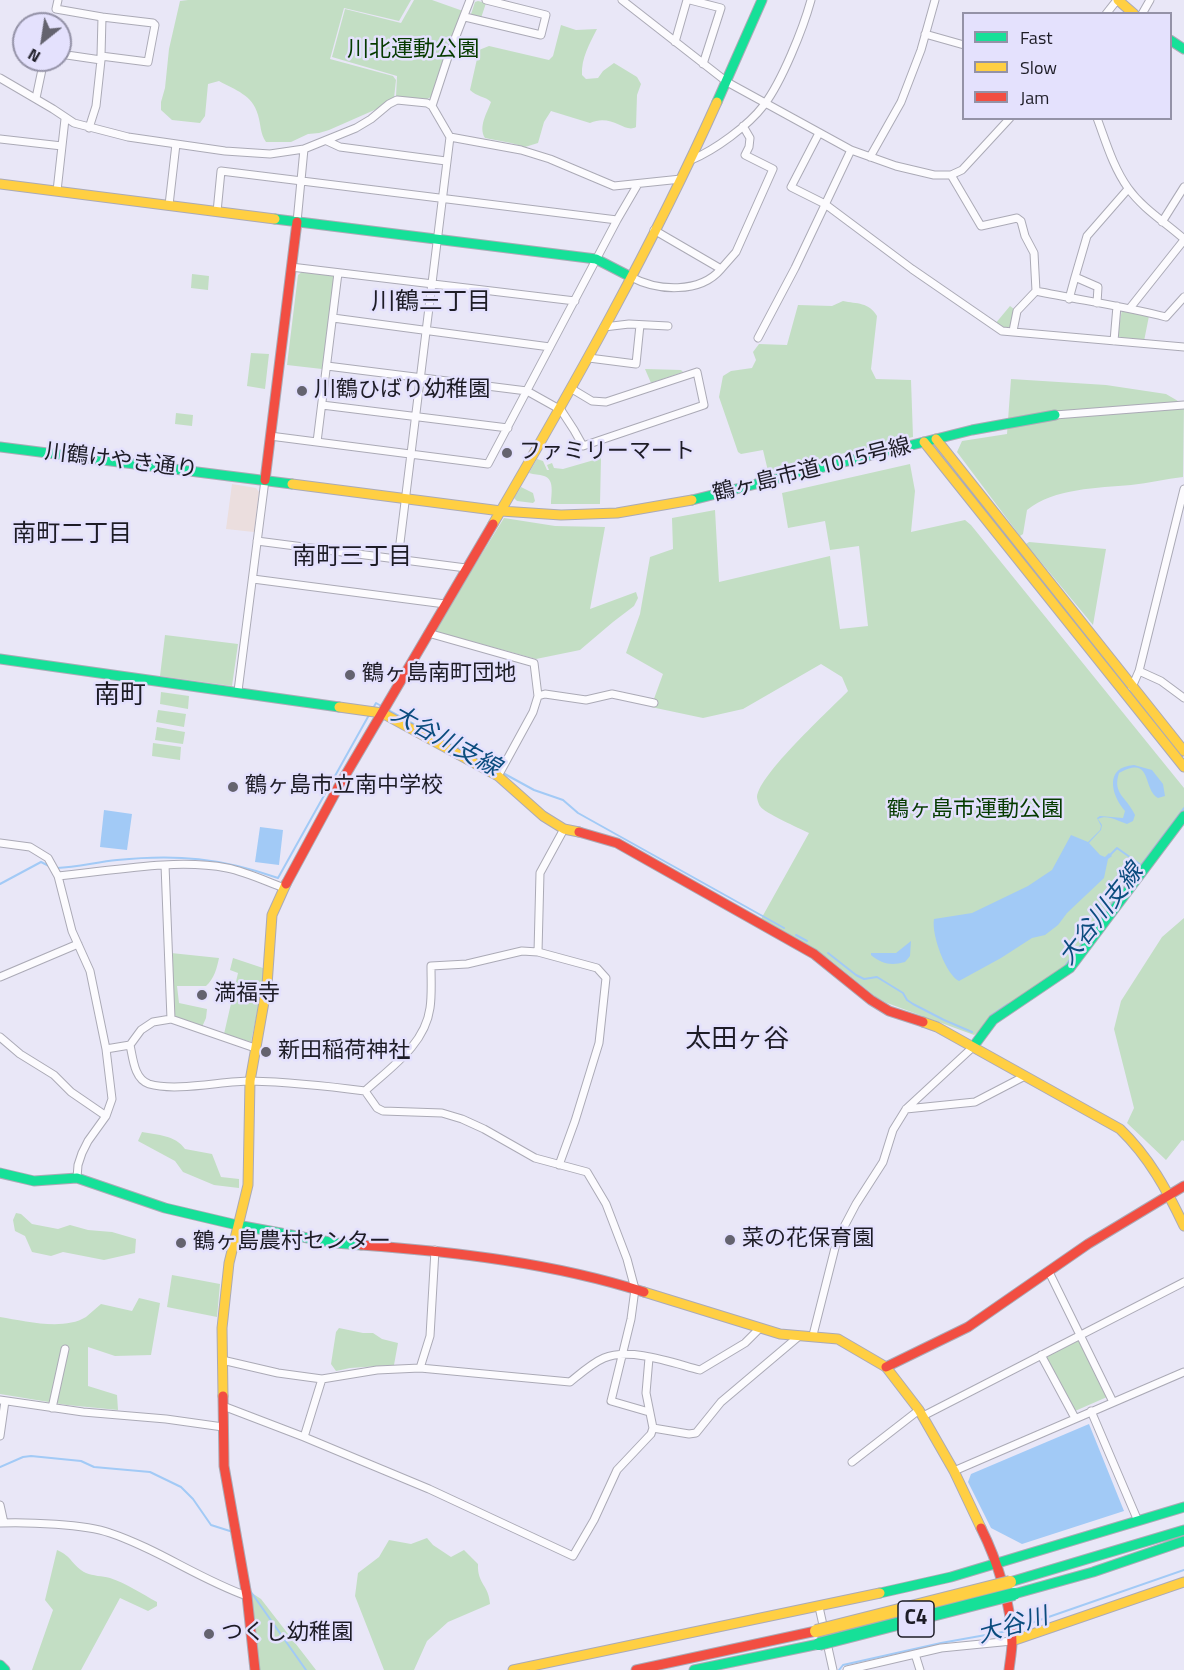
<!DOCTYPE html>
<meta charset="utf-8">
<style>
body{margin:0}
#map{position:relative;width:1184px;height:1670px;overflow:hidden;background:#e9e7f7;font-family:"Titillium Web",sans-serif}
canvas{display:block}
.legend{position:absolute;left:962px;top:12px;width:210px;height:108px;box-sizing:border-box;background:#e4e1fd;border:2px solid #9492a7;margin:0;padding:8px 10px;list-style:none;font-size:18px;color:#1d1c26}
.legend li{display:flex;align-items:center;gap:12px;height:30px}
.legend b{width:30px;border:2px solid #9492a7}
.north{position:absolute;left:12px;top:12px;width:60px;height:60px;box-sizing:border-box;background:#e4e1fd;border:2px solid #9492a7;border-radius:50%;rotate:210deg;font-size:16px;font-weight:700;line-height:24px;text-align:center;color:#1d1c26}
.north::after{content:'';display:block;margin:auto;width:21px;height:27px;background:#64636f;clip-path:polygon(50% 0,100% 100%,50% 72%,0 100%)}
</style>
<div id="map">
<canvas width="1184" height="1670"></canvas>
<ul class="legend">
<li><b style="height:8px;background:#16e098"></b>Fast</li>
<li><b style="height:8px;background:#ffcf43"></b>Slow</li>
<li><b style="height:8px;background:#f24e42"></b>Jam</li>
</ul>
<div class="north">N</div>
</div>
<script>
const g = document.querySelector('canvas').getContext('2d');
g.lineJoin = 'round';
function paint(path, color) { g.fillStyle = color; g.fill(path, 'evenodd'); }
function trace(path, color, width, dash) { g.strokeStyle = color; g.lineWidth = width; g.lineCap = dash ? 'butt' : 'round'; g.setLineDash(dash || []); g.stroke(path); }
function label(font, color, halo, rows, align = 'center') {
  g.font = font + ' "Titillium Web","Noto Sans JP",sans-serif'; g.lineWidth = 5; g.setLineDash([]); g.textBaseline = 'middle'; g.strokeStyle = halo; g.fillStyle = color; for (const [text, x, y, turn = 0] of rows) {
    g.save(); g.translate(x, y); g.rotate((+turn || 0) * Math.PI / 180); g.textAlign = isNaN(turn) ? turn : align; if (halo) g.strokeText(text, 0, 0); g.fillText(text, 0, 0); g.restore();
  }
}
paint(new Path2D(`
 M232,484l24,4 3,4 -5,40 -28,-3z`), '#ebdede');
paint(new Path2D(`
 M188,0h223l-12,21 -55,-13 -14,51 63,17 3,4 -2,18 -15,10 -50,22 -10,3 -11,1 -17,8h-25c-6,-9 -5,-17 -8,-27 -5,-20 -23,-25 -39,-34l-11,3 -3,32 -5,7 -28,-3 -11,-10v-8l4,-14 4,-39 11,-48z
 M414,0h18l31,11 -18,45 -14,41 -4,2 -31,-2 1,-21 -65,-19 13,-48 56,14z
 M478,1l8,2 -5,15 -8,-2 -2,-2 4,-12z
 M561,25l15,5 21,-1c-7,14 -16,29 -15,46l4,4 12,-1 5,-7 11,-8 23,14 4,7 -4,11 -1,32c-11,7 -24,-14 -46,-4l-39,-12 -7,11 -6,21 -13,4 -14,-4 -26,-5c-7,-11 2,-25 6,-36 -6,-6 -14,-5 -21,-12l9,-40 10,-4 60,14 4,-4z
 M303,271l28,3 3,2 -12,93 -35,-4 11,-90z
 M192,274l17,2 -1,14 -17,-2z
 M843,301c14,3 26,1 34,15l-6,53 5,10 35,1 2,57 -145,34 -5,-21 -22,4 -3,-2 -19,-55 4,-21 8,-5 21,-3 4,-8 -3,-8 6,-8 28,1 11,-40 34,1z
 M1010,306l4,3 -4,18 -7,2 -8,-5z
 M1122,309l27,7 -5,25 -27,-2z
 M251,353l18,1 -4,35 -18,-3z
 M645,369l36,1 2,2 -32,11z
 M1011,379l95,6 60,9 12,7 6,1 -1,75c-17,2 -34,6 -52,8 -33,3 -77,3 -104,25l-4,24 -3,2 -63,-84 5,-11 45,-7z
 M176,413l17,2 -1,11 -17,-2z
 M601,458l-1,46h-49c0,-9 4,-25 -7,-28 -5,-2 -10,-1 -15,-3l8,-14 6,2 4,9h2l-2,-5 5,-2 2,5 9,1z
 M910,464l5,27 -4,41 54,-12 6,5 213,263v23l-121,161 -89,63 -87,-32 -11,-6 -47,-38 -68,-40 48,-86c-10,-5 -45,-20 -49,-27 -1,-1 -3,-7 -3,-9 2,-23 73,-87 91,-106l-6,-14 -21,-13 -78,45 -40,9 -52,-11 12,-33 -37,-21 14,-39 10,-57 23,-8 -1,-31 43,-8 4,72 111,-26 10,73 28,-3 -9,-80 -29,4 -5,-29 -37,7 -6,-35z
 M521,487l12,6 2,8 -2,2 -16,-2 -3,-3z
 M504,518l51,8 50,1 -15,82 46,-17 2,6 -4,8 -21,16 -33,28 -44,9 -102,-28z
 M1029,542l77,7 -13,76 -67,-81z
 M165,635l73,9 -6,42 -72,-10z
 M161,692l28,4 -1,13 -28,-5z
 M158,710l28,4 -2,13 -28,-5z
 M157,727l28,5 -2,12 -28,-4z
 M153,743l28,4 -1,13 -28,-4z
 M1184,918v223l-2,-1 -16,20 -39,-37 7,-15 -20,-79 7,-28 41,-64z
 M171,953l48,5c-2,10 -5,21 -13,28h-29l2,17 28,6 -1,9 -4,9 -29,-10z
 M233,958l33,11 -15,73 -27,-8 14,-61 -8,-3z
 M142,1132c16,3 33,3 43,17l27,5 9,23 18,2v9l-25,-3 -31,-13 -8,-11 -37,-20z
 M16,1213l5,1 11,10 26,5 12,-4 18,5 24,2 24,7 -1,14 -31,7 -41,-8 -12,4 -19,-4 -7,-16 -10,-5 -2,-11z
 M172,1275l48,9 -3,33 -50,-10z
 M139,1298l21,5 -9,52 -36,1 -27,-9v39l29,9 1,15 -51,-5 -67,-11v-77c25,4 63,14 86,0 5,-4 10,-9 15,-13l31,7z
 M339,1328l24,5h10l9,6 16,4 -4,22 -44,3 -14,3 -5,-7 5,-32z
 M1079,1340l28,57 -32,14 -29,-54z
 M427,1538l6,7 18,12 13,-7 14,14c-1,20 11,21 12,40l-42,18 -21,19 -13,29h-30l-29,-74 3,-23 21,-16 10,-17 22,4z
 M57,1550c15,6 15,16 29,23 7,3 16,3 24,5 16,5 32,16 47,24v4l-9,5 -28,-13 -39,72h-49l21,-60 -8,-10z
 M252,1593l9,6 55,71h-58l-8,-72z`), '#c3dec4');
paint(new Path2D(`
 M1134,765l18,5 11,14 2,12 -7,2c-16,-9 -5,-44 -39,-25 -7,21 8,24 16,42l-2,6 -6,3c-9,-3 -20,-10 -29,-5l4,6 -1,5 -12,13 11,12 5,2 4,-4 3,3 -4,3 -4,19 -37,35 -9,12 -13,10 -13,3 -31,20 -42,23c-13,-6 -28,-47 -25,-62l38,-6 56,-27 24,-16 19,-35 17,7 12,-12 1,-4 -4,-8 3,-2 23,2 2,-7c-14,-16 -21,-44 9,-46z
 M104,810l28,4 -5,36 -27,-3z
 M260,827l23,3 -4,35 -24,-3z
 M911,941l-1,15 -5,6c-14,4 -23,2 -34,-7v-2h25z
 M1089,1424l35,87 -102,33 -31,-16 -23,-46 3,-8z`), '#a2caf6');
trace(new Path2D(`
 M372,710l4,-7 7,4
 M388,710l146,80 29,10 15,13 206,115
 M1110,855l7,-7 24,17
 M57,868c20,-1 40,-6 60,-8 60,-6 104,-2 161,18l91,-163
 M0,884l41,-22 8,4
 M796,935l11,6
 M828,953l28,22 8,4 13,-2 26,16 4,7 6,4 31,16 28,12
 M1065,966l119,-158
 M990,1016l18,-12
 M0,1467l23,-10 8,-1 50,5 13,6 56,5 31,15 12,12 18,26 22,7
 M251,1592l55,78
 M1014,1629l170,-59
 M839,1670l4,-5 98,-22 67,-12`), '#a2caf6', 2);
const street = new Path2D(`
 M58,0l-2,9 46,8
 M622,0l105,82 124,68 45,16 38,9h17l11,-5 48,-52
 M690,0l31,8 -18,56
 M1106,14l11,-14
 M1142,14l8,-14
 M465,17l76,18 5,-20 -60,-15
 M925,34l39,11
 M675,42l12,-42
 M60,54l41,6 -5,46 -7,22
 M101,60v-4l47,6 7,-37 -2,-2 -51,-6 -1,39
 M0,78l53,31 21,14 54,14 97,14 45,3 34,-5 52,-21 15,-9 18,-15 8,-4 30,3 5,3 18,31 71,13 29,9 64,27 67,-7
 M36,98l8,-38
 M432,106l17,-52 21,-54
 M1097,118c9,24 16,49 31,70 15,21 37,34 56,51
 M819,133l-28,54 34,17 87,65 90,62 182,16
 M0,139l62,7
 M327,141l13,6 106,14
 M870,157l31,-55 20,-52 14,-50
 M691,160c24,-10 57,-34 73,-55 18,-24 39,-76 47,-105
 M951,175l30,51 36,-8 4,3 4,15 9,17 2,38 -19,20 -4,20
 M57,191l8,-72
 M169,205l7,-61
 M217,212l4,-41 396,49
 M297,222l7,-73
 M1162,222l22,-35
 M654,230l67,39 15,-17 37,-83 -28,-14 4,-8 1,-9 -7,-12
 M291,267l284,34
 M631,277c26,14 69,17 90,-8
 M1075,277l12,-41 41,-47
 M1036,291c43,9 87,15 130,26l18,-20
 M1069,299l6,-22 23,10 -1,16
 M1130,308l54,-68
 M333,318l217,29
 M604,327l25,-3 39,2
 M758,338l37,-70 56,-118
 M1114,341l3,-35
 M589,358l47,6 4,-39
 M327,366l200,25 34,19 13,20 9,16 121,-41 -7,-33 -91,30 -14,-1 -20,-12
 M322,405l186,23
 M1055,415l129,-10
 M270,436l218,28 129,-244 21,-36
 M317,442l21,-169
 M257,541l209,27
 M398,559l52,-422
 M253,579l192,25
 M428,633l106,30 4,33 -5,16 -35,64
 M1139,671l45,-182
 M1132,687l7,-16 22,10 23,17
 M238,691l27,-211
 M538,696l7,-2 41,6 26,-6 42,9
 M0,843l30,4 18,11 10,18 14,55 18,40 16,78 6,50 -6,17 -18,25 -6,12 -4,12 -1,13
 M165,865l6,154
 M58,876c53,-5 117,-18 169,-8 20,4 38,13 57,20
 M538,952l2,-79 24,-44
 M0,977l78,-33
 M0,1037l20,17 34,21 17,17 35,24
 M130,1045c3,13 4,34 19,39 27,8 73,-3 101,-3 38,1 77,5 115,10 25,-23 60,-46 65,-83 2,-13 1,-28 1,-42l36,-2 55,-13 16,1 59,16 9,10 -7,65 -24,78 -16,44
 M106,1049l24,-4 11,-15 12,-8 18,-3 84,29
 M365,1091l12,17 6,3 59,2 20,6 22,10 51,29 52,14 19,32 21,55 8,30 -4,30 -20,82 38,11
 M906,1109l69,-7 50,-26
 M1049,1272l64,130
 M813,1335l24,-95 19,-36 27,-42 10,-32 13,-21 67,-62
 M1041,1355l34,63
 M222,1360l56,13 44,6 55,-9 43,-2 150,14c10,-8 22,-19 34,-24 27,-11 69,5 96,12l45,-27 15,-15
 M420,1368l10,-32 5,-86
 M0,1400l83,12 83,7 57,8
 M223,1406l81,31 125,52 144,67 21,-36 23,-50 34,-36 2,-6 -7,-35 3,-35
 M52,1408l13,-59
 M1091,1411l47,110
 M923,1416l261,-134
 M653,1428l36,6 7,-1 25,-31 77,-65
 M0,1436l5,-35
 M304,1437l18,-58
 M852,1462l67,-52
 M954,1471l230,-99
 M0,1505l4,18
 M0,1523c27,-1 85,1 110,10 48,16 89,46 137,63
 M819,1607l14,63
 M915,1654l5,16
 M847,1670l94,-22 71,-7`);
const fast = new Path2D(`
 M1170,40l14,9
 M717,102l45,-102
 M275,219l321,40 35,18
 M0,447l292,37
 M692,500l280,-70 83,-15
 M0,659l339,48
 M973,1047l20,-27 77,-52 114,-152
 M0,1173l34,8 43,-3 88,30 72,17 98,18 26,2
 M1010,1582l174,-52
 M880,1593l71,-16 233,-70
 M1014,1594l79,-22 91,-31
 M0,1665l5,5
 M694,1670l125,-26`);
const slow = new Path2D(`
 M1118,0l16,14
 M0,184l275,35
 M936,439l248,312
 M924,442l260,325
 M292,484l209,27 60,4 56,-2 75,-13
 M493,524c80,-137 159,-277 224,-422
 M339,707l43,6 116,63 45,40 21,13 15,3
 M923,1022l14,5 183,102c29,28 47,61 64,97
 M644,1292l136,42 58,5 48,28 33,43 35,61 27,57
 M223,1396l-1,-68 7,-65 19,-78 2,-104 17,-96 5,-70 14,-31
 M1012,1641l172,-59
 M513,1670l367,-77`);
const jam = new Path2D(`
 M265,480l32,-258
 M579,832l38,11 197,111 57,46 18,11 34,11
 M286,884l53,-98 154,-262
 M361,1245c96,7 191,18 283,47
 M886,1367l82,-40 120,-83 96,-58
 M223,1396l1,70 23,130 8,74
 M981,1528c16,32 31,78 31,114 0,9 -2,19 -3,28
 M636,1670l180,-39`);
trace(street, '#abaab6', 9);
trace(fast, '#abaab6', 11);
trace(slow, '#abaab6', 11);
trace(jam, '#abaab6', 11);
trace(street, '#fcfbfe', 7);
trace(fast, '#16e098', 9);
trace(slow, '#ffcf43', 9);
trace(jam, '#f24e42', 9);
const fastBridge = new Path2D(`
 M819,1644l195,-50`);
const slowBridge = new Path2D(`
 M816,1631l194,-49`);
trace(fastBridge, '#abaab6', 14, []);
trace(slowBridge, '#abaab6', 14, []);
trace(fastBridge, '#16e098', 12);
trace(slowBridge, '#ffcf43', 12);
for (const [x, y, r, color] of [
 [302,391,6,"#64636f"],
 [507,453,6,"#64636f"],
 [350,675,6,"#64636f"],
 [233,787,6,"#64636f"],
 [202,995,6,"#64636f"],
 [266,1052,6,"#64636f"],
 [730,1240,6,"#64636f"],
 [181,1243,6,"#64636f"],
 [209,1634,6,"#64636f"]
]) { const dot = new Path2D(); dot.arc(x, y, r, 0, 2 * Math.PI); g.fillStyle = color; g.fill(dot); trace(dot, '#e4e1fd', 2); }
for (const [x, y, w] of [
 [916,1619,36]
]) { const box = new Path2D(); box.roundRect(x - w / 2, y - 18, w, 36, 4.5); g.fillStyle = '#e4e1fd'; g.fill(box); trace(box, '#1d1c26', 1.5); }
label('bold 21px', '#1d1c26', null, [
 ["C4",916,1619]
]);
label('22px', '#063b00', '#e4e1fd', [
 ["川北運動公園",413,51],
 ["鶴ヶ島市運動公園",975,811]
]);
label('22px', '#1d1c26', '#e4e1fd', [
 ["川鶴ひばり幼稚園",314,391],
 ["ファミリーマート",519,453],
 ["鶴ヶ島南町団地",362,675],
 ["鶴ヶ島市立南中学校",245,787],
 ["満福寺",214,995],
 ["新田稲荷神社",278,1052],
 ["菜の花保育園",742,1240],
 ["鶴ヶ島農村センター",193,1243],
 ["つくし幼稚園",221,1634]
], 'left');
label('22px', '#1d1c26', '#e4e1fd', [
 ["川鶴けやき通り",121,462,7],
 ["鶴ヶ島市道1015号線",812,471,-14]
]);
label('24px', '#1d1c26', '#e4e1fd', [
 ["川鶴三丁目",431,303],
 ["南町二丁目",72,535],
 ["南町三丁目",352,558]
]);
label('italic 24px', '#0b4c7e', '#e4e1fd', [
 ["大谷川支線",445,742,29],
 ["大谷川支線",1102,915,-52],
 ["大谷川",1013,1627,-16]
]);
label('26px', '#1d1c26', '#e4e1fd', [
 ["南町",120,697],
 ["太田ヶ谷",737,1041]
]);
</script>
